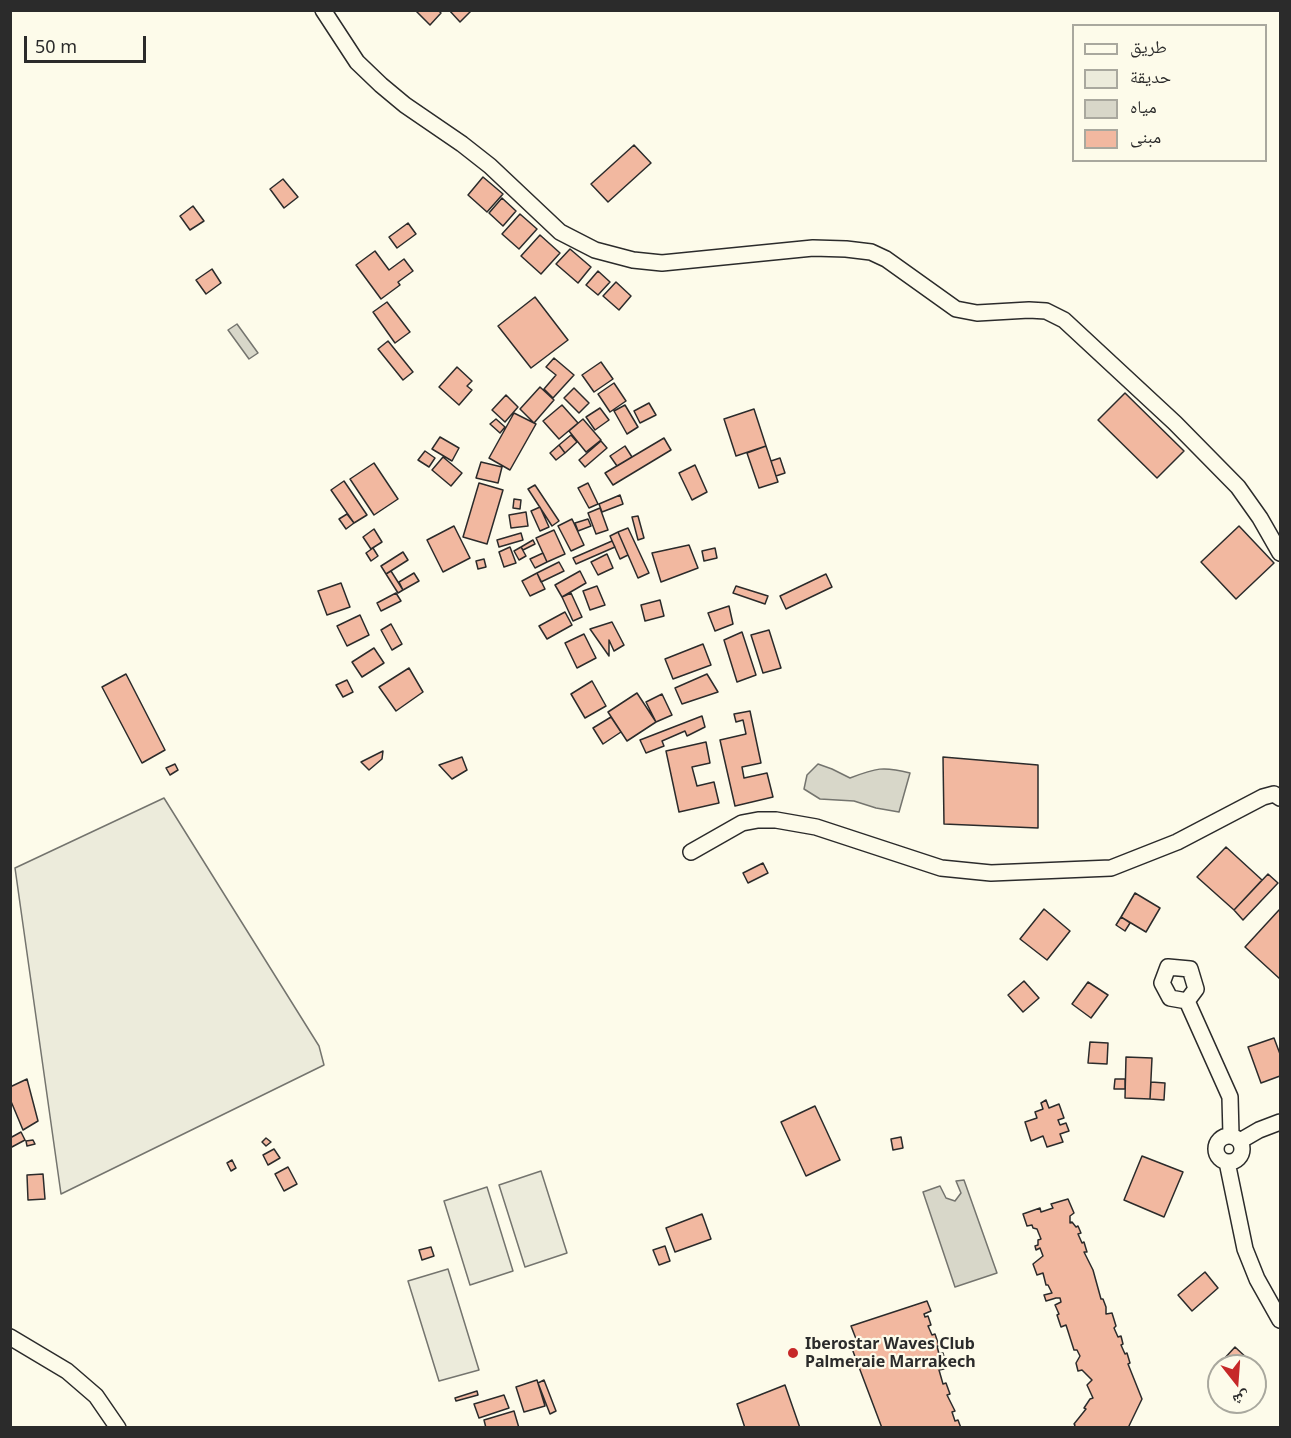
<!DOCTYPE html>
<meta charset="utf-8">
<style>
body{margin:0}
#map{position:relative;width:1291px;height:1438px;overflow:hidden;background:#fdfbea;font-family:"Noto Sans","Noto Naskh Arabic",sans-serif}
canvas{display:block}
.frame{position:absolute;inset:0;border:12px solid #2b2b2b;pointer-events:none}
.legend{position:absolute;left:1072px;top:24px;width:195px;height:138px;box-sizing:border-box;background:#fdfbea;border:2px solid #a9a89e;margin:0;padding:8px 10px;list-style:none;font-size:18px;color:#2b2b2b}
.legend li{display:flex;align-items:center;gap:12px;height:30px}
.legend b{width:30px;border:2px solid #a9a89e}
.north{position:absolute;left:1207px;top:1354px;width:60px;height:60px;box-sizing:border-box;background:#fdfbea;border:2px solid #a9a89e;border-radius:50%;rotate:163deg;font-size:16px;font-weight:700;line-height:24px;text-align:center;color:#2b2b2b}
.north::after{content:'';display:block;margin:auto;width:21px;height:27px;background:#c62828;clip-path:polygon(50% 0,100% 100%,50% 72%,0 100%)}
.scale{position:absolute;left:24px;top:36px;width:122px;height:27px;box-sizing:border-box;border:3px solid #2b2b2b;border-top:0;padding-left:8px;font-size:18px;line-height:21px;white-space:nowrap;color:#2b2b2b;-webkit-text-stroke:4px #fdfbea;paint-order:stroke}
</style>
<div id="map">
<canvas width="1291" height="1438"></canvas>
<div class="frame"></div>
<ul class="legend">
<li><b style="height:8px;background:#fdfbea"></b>طريق</li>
<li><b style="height:16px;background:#ecebdb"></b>حديقة</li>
<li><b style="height:16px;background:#d8d7c9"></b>مياه</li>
<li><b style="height:16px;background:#f2b8a0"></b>مبنى</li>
</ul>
<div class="north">ش</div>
<div class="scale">50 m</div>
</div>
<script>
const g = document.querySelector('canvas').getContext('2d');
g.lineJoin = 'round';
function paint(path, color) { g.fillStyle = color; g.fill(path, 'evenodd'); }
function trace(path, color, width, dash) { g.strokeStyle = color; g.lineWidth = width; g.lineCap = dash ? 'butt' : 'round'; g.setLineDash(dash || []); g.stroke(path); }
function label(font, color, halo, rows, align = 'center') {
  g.font = font + ' "Noto Sans",sans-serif'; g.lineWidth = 4.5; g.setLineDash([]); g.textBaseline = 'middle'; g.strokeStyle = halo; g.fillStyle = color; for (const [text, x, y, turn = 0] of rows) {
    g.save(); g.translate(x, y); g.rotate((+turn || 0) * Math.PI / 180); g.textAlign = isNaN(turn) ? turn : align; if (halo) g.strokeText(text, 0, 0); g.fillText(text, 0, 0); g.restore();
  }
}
const green = new Path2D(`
 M164,798l155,248 5,19 -263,129 -46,-326z
 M541,1171l26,82 -42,14 -26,-82z
 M487,1187l26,84 -43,14 -26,-84z
 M448,1269l31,101 -40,11 -31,-100z`);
paint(green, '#ecebdb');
trace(green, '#74746e', 1.5);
const water = new Path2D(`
 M237,324l21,29 -9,6 -21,-29z
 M818,764l14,5 18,9c26,-10 33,-12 60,-5l-11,39 -23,-4 -22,-7 -34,-2 -16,-10 3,-14z
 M964,1180l33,93 -42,14 -32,-95 17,-6 6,12 9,3 6,-8 -5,-12z`);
paint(water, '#d8d7c9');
trace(water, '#74746e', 1.5);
const building = new Path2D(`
 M438,10l3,3 -11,12 -14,-14z
 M449,10h23l-12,12z
 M634,145l17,18 -43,39 -17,-18z
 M483,177l20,17 -16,18 -19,-17z
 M283,179l15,18 -14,11 -14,-19z
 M502,198l14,13 -13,15 -14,-13z
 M193,206l11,15 -14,9 -10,-14z
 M520,214l17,15 -18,20 -17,-15z
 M408,223l8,11 -19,14 -8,-11z
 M540,235l20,18 -19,21 -20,-18z
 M570,249l21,18 -13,16 -22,-19z
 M375,251l14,19 15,-11 9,12 -15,11 2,3 -19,14 -25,-34z
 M212,269l9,14 -15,11 -10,-14z
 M598,271l12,11 -12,13 -12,-10z
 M616,282l15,14 -12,14 -16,-14z
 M535,297l33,43 -37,28 -33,-42z
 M387,302l23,30 -15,11 -22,-31z
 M388,341l25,31 -10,8 -25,-31z
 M554,358l20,17 -21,23 -9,-9 12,-14 -10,-8z
 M601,362l12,17 -19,13 -12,-17z
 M457,367l15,14 -5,5 5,4 -13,15 -20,-18z
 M614,383l12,18 -16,11 -12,-18z
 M540,387l14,13 -20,23 -14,-14z
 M574,388l15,15 -10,10 -15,-15z
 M1125,393l59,58 -27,27 -59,-58z
 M506,395l12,12 -13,15 -13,-12z
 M649,403l7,12 -16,8 -6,-12z
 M562,405l16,18 -19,16 -16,-18z
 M625,405l13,22 -11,7 -13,-23z
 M600,408l9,12 -14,10 -9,-13z
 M754,409l12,37 -30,10 -12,-37z
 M514,413l22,11 -26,46 -21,-12z
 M496,419l9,8 -5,6 -10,-9z
 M583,419l18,21 -15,12 -17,-21z
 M571,435l6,7 -12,11 -6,-8z
 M440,437l19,11 -7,13 -20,-12z
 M664,438l7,12 -58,35 -8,-12z
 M601,441l6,7 -22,19 -6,-7z
 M559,445l6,8 -9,7 -6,-7z
 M625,446l7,11 -15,9 -7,-10z
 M766,446l12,36 -19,6 -12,-35z
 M425,451l10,7 -6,9 -11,-7z
 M443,457l19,16 -11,13 -19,-16z
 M780,458l5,15 -9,3 -5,-15z
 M481,462l21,5 -4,16 -22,-5z
 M374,463l24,36 -24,16 -24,-36z
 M695,465l12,27 -15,8 -13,-27z
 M344,481l23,34 -13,8 -23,-33z
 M479,483l24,7 -16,54 -24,-7z
 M588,483l10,21 -9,4 -11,-20z
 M535,485l24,36 -7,5 -24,-37z
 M620,495l3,9 -21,8 -3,-8z
 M514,499l7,1 -1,9 -7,-1z
 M540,507l9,20 -9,4 -9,-20z
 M600,508l8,22 -12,4 -8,-21z
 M526,512l2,14 -17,2 -2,-13z
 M347,514l7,9 -8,6 -7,-10z
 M638,516l6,22 -6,2 -6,-23z
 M572,519l12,26 -13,6 -13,-25z
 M588,519l3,7 -13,5 -3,-8z
 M454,526l16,32 -27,14 -16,-32z
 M1239,526l35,37 -38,36 -35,-37z
 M628,528l21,45 -11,5 -20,-46z
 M374,529l8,13 -11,7 -8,-12z
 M554,530l11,24 -18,8 -11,-24z
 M618,532l10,23 -8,4 -10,-23z
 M521,533l2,7 -24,7 -2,-7z
 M533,540l2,4 -12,6 -2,-3z
 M612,541l3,6 -39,17 -3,-6z
 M689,545l9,23 -37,14 -9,-29z
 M510,547l6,16 -12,4 -5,-15z
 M521,547l5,9 -7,4 -5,-9z
 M373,548l5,8 -7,5 -5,-8z
 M715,548l2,10 -13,3 -2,-10z
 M403,552l5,8 -22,14 -5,-8z
 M543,553l4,9 -12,6 -5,-9z
 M607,554l6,14 -15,7 -7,-13z
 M484,559l2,8 -8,2 -2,-8z
 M559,562l5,9 -23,11 -4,-9z
 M391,571l12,19 -5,3 -12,-19z
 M580,571l6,12 -24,14 -7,-12z
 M414,573l5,8 -16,9 -4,-8z
 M537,573l8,16 -15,7 -8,-15z
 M826,574l6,13 -46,22 -6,-13z
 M341,583l9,24 -23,8 -9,-24z
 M597,586l8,19 -15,5 -7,-19z
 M736,586l32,10 -3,8 -32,-11z
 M396,593l5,8 -20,10 -4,-8z
 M571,593l11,24 -9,4 -11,-24z
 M660,600l4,16 -19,5 -4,-16z
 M729,606l4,18 -18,7 -7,-18z
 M565,612l7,13 -25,14 -8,-13z
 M360,615l9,20 -22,11 -10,-20z
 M612,622l12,23 -10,6 -5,-11v16l-19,-27z
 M391,624l11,20 -10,6 -11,-20z
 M769,630l12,38 -18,5 -12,-38z
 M742,632l14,43 -19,7 -13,-42z
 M584,634l12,24 -19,10 -12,-25z
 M703,644l8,21 -38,14 -8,-20z
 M374,648l10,15 -22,14 -10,-15z
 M409,668l14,24 -27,19 -17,-24z
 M126,674l39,76 -23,13 -40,-76z
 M707,674l11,18 -36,12 -7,-16z
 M347,680l6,12 -10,5 -7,-12z
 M592,681l14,25 -21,12 -14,-24z
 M637,693l19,29 -29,19 -19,-29z
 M662,694l10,21 -16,7 -10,-20z
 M750,711l11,52 -19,4 2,11 23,-5 6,24 -38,9 -15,-66 26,-6 -3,-14 -7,2 -2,-8z
 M702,716l3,11 -18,9 -2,-5 -23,10 2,5 -18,7 -6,-13z
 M611,717l10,15 -18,12 -10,-16z
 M706,742l4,21 -18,4 5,19 17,-4 5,21 -40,9 -13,-61z
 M383,751l-1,8 -13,11 -8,-8z
 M462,757l5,13 -15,9 -13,-14z
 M943,757l95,8v63l-94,-4z
 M175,764l3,6 -8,5 -4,-7z
 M1226,847l36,33 -28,30 -37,-33z
 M763,863l5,10 -20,10 -5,-10z
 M1268,874l10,9 -35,37 -9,-10z
 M1135,893l25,15 -14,24 -25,-15z
 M1044,909l26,22 -23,29 -27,-21z
 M1279,910l1,1v68l-35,-32z
 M1121,917l9,6 -5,8 -9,-6z
 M1024,981l15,17 -16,14 -15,-17z
 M1088,982l20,13 -17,23 -19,-14z
 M1274,1038l6,16v22l-19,7 -13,-36z
 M1090,1042l18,1 -1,21 -19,-1z
 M1126,1057l26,1 -2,41 -25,-1z
 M27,1079l11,42 -15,9 -13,-31v-12z
 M1115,1079h10v10h-11z
 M1151,1082l14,1 -1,17 -14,-1z
 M1046,1100l3,8 10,-4 5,14 -6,2 2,5 6,-2 3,8 -9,3 3,8 -16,5 -4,-11 -12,5 -6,-19 12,-4 -2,-6 8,-3 -2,-6z
 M815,1106l25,54 -34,16 -25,-54z
 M21,1132l4,8 -15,8v-10z
 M901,1137l2,11 -10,2 -2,-11z
 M266,1138l5,4 -5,4 -4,-4z
 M33,1140l2,4 -8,2 -1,-5z
 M274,1149l6,9 -12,7 -5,-10z
 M1142,1156l41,16 -19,45 -40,-17z
 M232,1160l4,8 -5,3 -4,-8z
 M288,1167l9,17 -13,7 -9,-17z
 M43,1174l2,25 -17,1 -1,-25z
 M1068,1199l6,14 -4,3v7l2,-1 4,5 2,-1 3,7 -3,1 4,9 2,-1 3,10h-3l9,18 8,29h2l3,8v7l6,-1 4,13 -2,2 4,9 3,-1 2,8 -2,1 4,9 2,-1 3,10 -2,1 14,35 -14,29 -54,-1 1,-2 -1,-1 12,-15 -2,-1 6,-9 3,-1 -6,-13 5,-5 -10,-10 -4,1 -2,-8 4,-7 -3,-6h-3l-8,-25 -5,2 -4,-12 2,-1 -4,-9 6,-3 -1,-4h-4l-10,3 -2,-6 8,-2 -4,-8h-2l-3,-12 -6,2 -4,-11 10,-8 -3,-8 -4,2 -1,-4 3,-1v-5l3,-1 -4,-10 -4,-1 -1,-3 -5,1 -4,-12 17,-6 1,4 12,-4 -2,-4z
 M702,1214l9,25 -36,13 -9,-24z
 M665,1246l5,15 -11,4 -6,-15z
 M431,1247l3,9 -12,4 -3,-10z
 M1205,1272l13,16 -26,23 -14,-16z
 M927,1301l4,10 -7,3 1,3 3,-1 3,9 -3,1 4,9 3,-1 4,12h-2l2,8 4,-1 3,11h-4l2,5 -5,1 4,14 3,-1 4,11 -3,1 8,16 -3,1 3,9 3,-1 3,8h-79l-31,-82 7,-2 -7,-18z
 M1235,1347l15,14 -4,5h-27v14l-8,-7z
 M537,1380l8,26 -21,6 -8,-25z
 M544,1380l12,31 -6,3 -12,-31z
 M785,1385l15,43h-55l-8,-24z
 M477,1391l1,4 -22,6 -1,-3z
 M504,1395l5,13 -30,10 -5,-14z
 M514,1411l5,17h-33l-2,-8z`);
paint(building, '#f2b8a0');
trace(building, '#2b2b2b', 1.5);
const street = new Path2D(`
 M323,10l34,52 24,23 24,20 57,39 28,22 70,66 35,18 38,10 29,3 151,-15 33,1 25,3 15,7 70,50 21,4 52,-3 17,1 18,9 111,103 63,64 22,31 20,35
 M691,852l51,-29 16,-3h18l40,7 125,41 50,5 120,-5 66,-26 86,-45 11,-3 6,4
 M1187,1001l-17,-3 -8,-15 6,-16 22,2 6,20 -9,12 43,96 1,38
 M1216 1149a13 13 0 1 1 26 0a13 13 0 1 1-26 0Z
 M1240,1141l19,-11 21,-8
 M1227,1162l18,87 12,30 23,41
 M10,1337l57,34 29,25 22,32`);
trace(street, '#2b2b2b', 18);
trace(street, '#fdfbea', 15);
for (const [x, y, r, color] of [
 [793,1353,6,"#c62828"]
]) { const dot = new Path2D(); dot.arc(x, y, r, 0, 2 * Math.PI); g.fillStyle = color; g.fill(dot); trace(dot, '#fdfbea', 2); }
label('bold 16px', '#2b2b2b', '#fdfbea', [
 ["Iberostar Waves Club",805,1344],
 ["Palmeraie Marrakech",805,1362]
], 'left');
</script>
